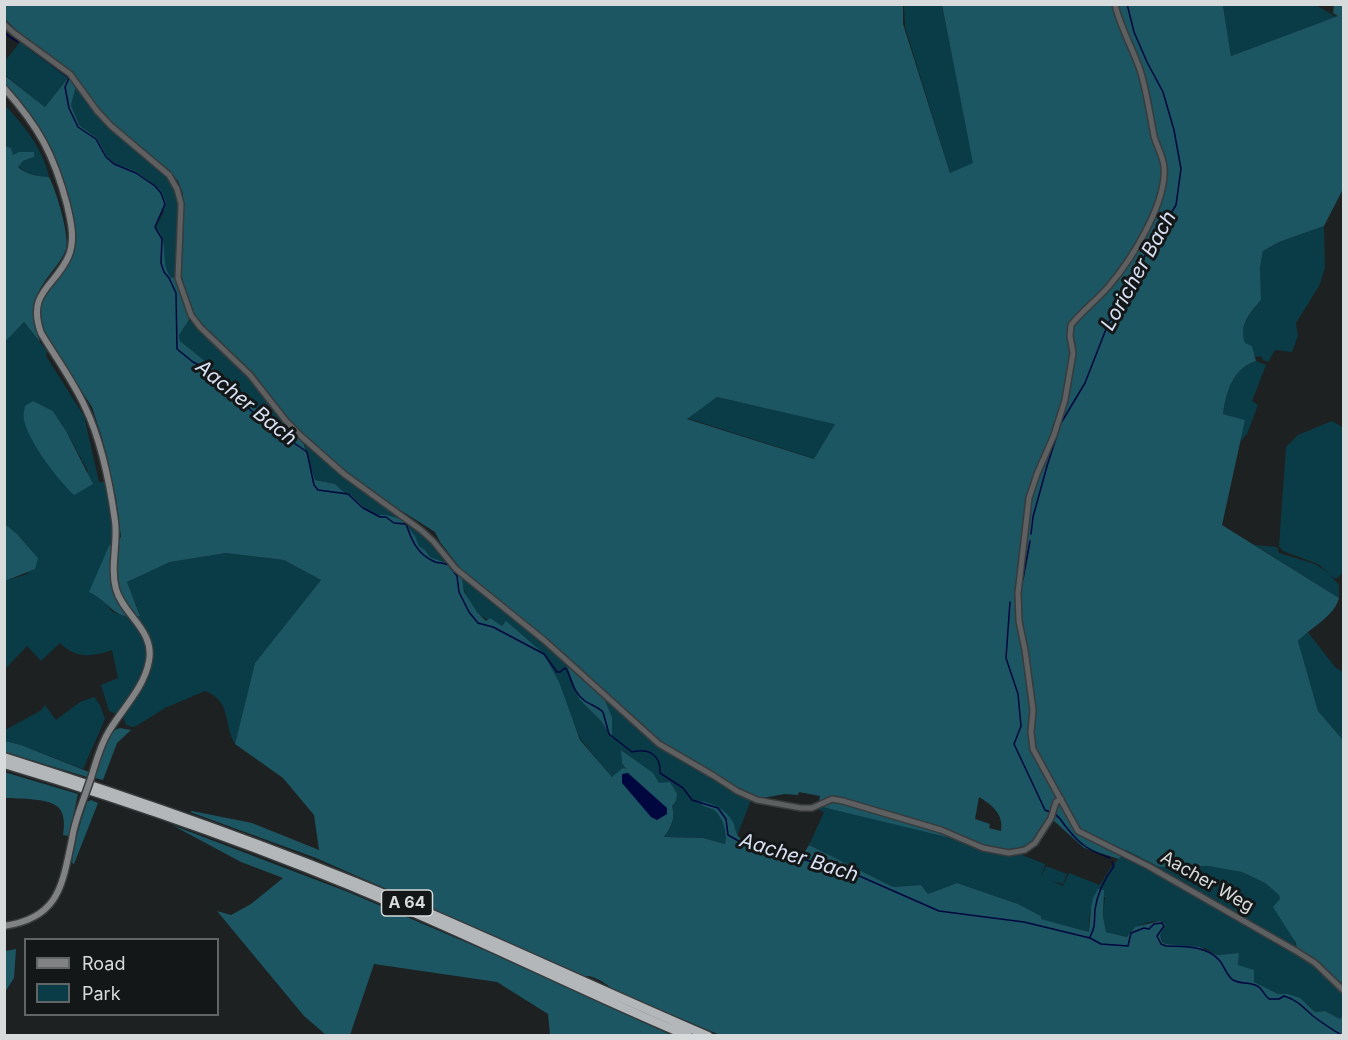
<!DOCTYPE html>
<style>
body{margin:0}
#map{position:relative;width:1348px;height:1040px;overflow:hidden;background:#1d2122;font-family:Inter,sans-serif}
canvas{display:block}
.frame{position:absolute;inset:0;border:6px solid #d8dbdb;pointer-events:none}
.legend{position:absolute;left:24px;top:938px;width:195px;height:78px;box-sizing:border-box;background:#141718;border:2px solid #626566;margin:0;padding:8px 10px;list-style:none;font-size:18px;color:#d8dbdb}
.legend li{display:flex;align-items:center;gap:12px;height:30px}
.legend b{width:30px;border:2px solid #626566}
</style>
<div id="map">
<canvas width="1348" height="1040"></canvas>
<div class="frame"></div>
<ul class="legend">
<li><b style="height:8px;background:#808284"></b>Road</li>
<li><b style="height:16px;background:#0a3c47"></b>Park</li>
</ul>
</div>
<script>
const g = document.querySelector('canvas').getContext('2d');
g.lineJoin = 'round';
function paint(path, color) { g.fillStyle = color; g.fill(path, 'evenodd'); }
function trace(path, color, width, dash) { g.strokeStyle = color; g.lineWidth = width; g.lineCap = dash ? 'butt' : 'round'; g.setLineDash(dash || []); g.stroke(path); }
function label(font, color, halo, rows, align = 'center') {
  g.font = font + ' Inter,sans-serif'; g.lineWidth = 6; g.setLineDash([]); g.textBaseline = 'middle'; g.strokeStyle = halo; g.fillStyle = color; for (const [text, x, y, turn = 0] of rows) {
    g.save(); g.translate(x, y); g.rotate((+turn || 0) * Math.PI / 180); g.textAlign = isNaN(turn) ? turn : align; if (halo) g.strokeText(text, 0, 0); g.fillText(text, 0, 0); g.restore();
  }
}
paint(new Path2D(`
 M1225,4l91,1 20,12 -105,39 -8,-50z
 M904,5l38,1 32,158 -24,9 -45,-146z
 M21,41l47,37 -23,29 -40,-32 -1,-13z
 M76,86l87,84 10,16 7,18 -4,73 -5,2c-12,-16 -4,-35 -15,-52l8,-15 -9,-27 -20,-13 -21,-9 -7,-7 -10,-18 -18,-13 -8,-20z
 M4,104c20,22 39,44 45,73 -12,-1 -22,-2 -31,-11l5,-5 11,-4 -21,-1 -2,-8 -6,-2z
 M1324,226l1,42 -6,18 -23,37 2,13 -6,16 -17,-2 -7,12 -5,-2 -2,-4 -6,1 -3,-11 -7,-2c-6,-20 4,-30 16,-44l-1,-33 3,-16 16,-9z
 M189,320l62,58 35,45 -11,3 -64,-60 -31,-25 -1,-6z
 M24,322l23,29 -1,5 38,60 15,66h8l9,55 -15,61c4,4 8,11 12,14 5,3 13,3 18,7 34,28 5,69 -15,95l-7,-3 -8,-26 17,-7 -6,-28c-20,7 -36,9 -52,-7l-19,18 -14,-15 -22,23v-88l22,-7 11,-16 -21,-24 -12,-10v-182zM33,401l20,10 13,20 22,40 -14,23c-20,-18 -35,-43 -47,-67z
 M1256,361l10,4 -14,36 6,4 -11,29 -7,8 5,-22 -22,-6c3,-22 10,-46 33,-53z
 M717,397l118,27 -20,35 -128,-41z
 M1332,421l12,7v143l-8,8 -6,-4 9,10v13l-84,-53 22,2 2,6 36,11 15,10 -12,-10 -35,-13 -4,-5 7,-99 12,-12z
 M304,443l47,39 72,51 26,31 -19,-7 -5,-7 -6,-4 -8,-14 -25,-17h-9l-12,-7 -14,-13 -5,-1 -11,-10 -20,-4z
 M226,553l58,7 37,20 -66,83 -20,81c-12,-20 -3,-43 -30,-53l-40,17 -27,17 -5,2 -7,-2 -3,-9c15,-22 39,-52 27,-79 -3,-8 -8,-14 -13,-20l3,-2 -13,-33 43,-20z
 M462,578l90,72 15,15 12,34 22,22 10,16 1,-20 -8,-19 147,102 -14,36 -2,-8 -11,-17 -21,-5c3,1 6,2 9,3 10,5 16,25 13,35l-22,-6 -39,-1c7,-9 12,-19 8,-31l4,-5 -39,-39 -15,-12v13l5,8 -15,6 -31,-37 -38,-87 -37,-31 -4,4c-24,-8 -37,-22 -40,-48z
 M1307,631l28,36 8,5v68l-25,-29 -20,-70z
 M94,697l6,8 5,14 -22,50 -62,-24 -16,-4v-11l35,-19 5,-6 11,15 24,-18z
 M818,806l135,31 15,9 15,4 26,5h13l23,9 -4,13 5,-11 21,8 -4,10 -11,-3 11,5 6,-13 31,12 9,-15 17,-20 33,17 50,-1 15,2 18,4 23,11 14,12 18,54 20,12 24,22 -4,4 6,7v21l-3,4 -15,-8 -10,1 -7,-7 -20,-11h-10l-24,-12 -16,-17 1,-12 -22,2 -12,-7 -39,-4 -3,-2 -3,-7 6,-11 -2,-2c-15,-3 -28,4 -36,15l-22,-5 -3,-16 2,-19 -12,1 -4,20v14l-49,-13 1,-3 -23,-12 -61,-21 -29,11 -7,-9 -28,2 -84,-42 15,-33 -7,-3z`), '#0a3c47');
paint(new Path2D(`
 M5,4l898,1v19l47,149 23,-10 -31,-158h283l-2,1 8,50 107,-40 -5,-3 1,-8h9v184l-19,37 -45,16 -16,9 -3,16 1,33c-12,14 -22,24 -16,43l7,3 4,15c-23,7 -30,31 -33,53l22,6 -23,105 117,73c-4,18 -29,30 -41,43l20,70 25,29v240l-2,3 -24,-22 -20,-12 -1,-6 -23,-36 7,-8 -1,-4 -14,-12 -23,-11 -33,-6 -50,1 -33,-17 -7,9 -35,-11 -30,-27 -18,24 -14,10 -204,-49 2,-10 -21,-4 -1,3 -14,-1 -26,5 -20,-10 -78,-46 -126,-113 -70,-57 -24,-31 -5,-10 -68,-43 -43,-35 -35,-32 -34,-47 -52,-47 -12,-20 -11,-37 3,-43v-34l-5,-13 -11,-13 -38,-29 -28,-26 -18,-26 -13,-15 -49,-37 -16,-16zM717,397l117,27h1l-21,35 -127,-40zM979,797c13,8 25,17 22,34l-12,-3 1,-4 -15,-5z
 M4,75l41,32 23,-29 8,8 -5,19 8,20 18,13 10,18 7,7 21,8 20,14 7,7 4,11 -10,24c14,15 3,35 15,51l5,-1 13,43 -10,15 1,6 31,25 64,60 7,-2 21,18 12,38 20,4 11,10 5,1 14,13 12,7h9l15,4 14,17 4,10 6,4 5,7 19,7 13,14 2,14 13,20 9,9 4,-3 12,8 4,-5 37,32 16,29 21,58 32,37 11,-9 3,1 -4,-6 -1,-13 32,23 6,10 11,-1 7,12 -1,7 -4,5c4,12 -1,21 -8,31l39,1 22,6c3,-10 -3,-30 -13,-35 -3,-1 -6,-2 -9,-3l-3,-5c14,2 27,9 34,23 1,4 2,10 5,13 9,11 47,18 62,21l8,-13 84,42 28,-2 7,9 29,-11 61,21 23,12v3l48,13 2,-25 2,-9 5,-9 6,1 -1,26 3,16 21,5 8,-10 25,-6 6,3 -6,11 2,7 4,2 34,3 17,8 22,-2 -1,12 16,5v12l24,12h10l12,4 15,14 10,-1 15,8 3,-4v20h-623l-107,-45c-7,-7 -19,-15 -29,-14l-268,-118 -126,-46 2,-1 60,12 67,27 -5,-35 -31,-37 -48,-34 20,-81 66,-83 -37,-20 -58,-7 -56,9 -43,20 13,34c-27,5 -29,-14 -51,-24l20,-46 12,-9 -5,-39 -14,-60 -10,-31 -49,-75 -4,-19 5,-17 29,-48 2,-15 -6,-30 -16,-51 -19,-33 -29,-36z
 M5,146l6,2 2,7 6,-3h15v5l-11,4 -5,6c9,8 19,9 31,10 7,13 21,59 17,72 -3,9 -9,16 -15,24 -20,25 -21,39 -11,69l-16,-20 -19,20z
 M33,401l20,10 13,20 27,53 -19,11c-17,-16 -45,-53 -50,-75 -1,-5 0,-10 1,-14z
 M5,524l12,10 21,24 -3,11 -30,12z
 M567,666l37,32 8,19v21l-11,-17 -22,-22z
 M120,728l11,2 -14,13 -14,37 -8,-2c4,-15 8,-46 25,-50z
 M5,741l16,4 68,27 -2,5 -82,-25z
 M4,772l74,22 -9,42 -6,-1c1,-7 2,-17 -2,-24 -6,-14 -43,-12 -56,-13z
 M91,800l7,3 -24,61 -2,-1 3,-23 12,-38z
 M172,825l176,67 141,60 182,83h-121l-2,-21 -51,-32 -123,-18 -24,71h-24l-22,-19 -87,-105 14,4 20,-11 32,-26 -42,-16z
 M16,949l-2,29 -9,14v-41z`), '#1c5663');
paint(new Path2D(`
 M628,773l39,35v6l-10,6 -6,-3 -29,-34v-9z`), '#00073e');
trace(new Path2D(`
 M4,33l14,9
 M29,48l40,30 -4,9 4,21 9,19 18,12 10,18 8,7 22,9 19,13 6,7 4,11 -10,23 7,12 -1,24 3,9 5,6 7,15 1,56 16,13 14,7 53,50 47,33 7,33 4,5 30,4 15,14 17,9h6l8,6 12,1c6,17 11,30 29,38 4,1 9,1 14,3l8,11 2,16 10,20 9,11 15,4 51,27 13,18h3l5,-4 2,2c5,12 7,23 18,31 6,4 13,6 18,11l6,22 23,18c17,-4 29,3 28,21l23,15 9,12 26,8 8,11 2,16 16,9 104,27 91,40 85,11 66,16 11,6 27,2 3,-13 13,-5 5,1 5,-5 8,-1 2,3 -7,10 4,8 5,2c18,1 41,-1 54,15 4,5 7,15 13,19 8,5 20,1 27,8 3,3 5,8 9,11h10l5,-3c13,4 19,11 29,20 9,7 20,14 30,20
 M1031,534l2,-17 14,-51 14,-43 24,-40 23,-59 26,-50 42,-69 5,-36 -7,-39 -11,-38 -16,-30 -13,-30 -7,-28
 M1023,579l7,-38
 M1010,602l-4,56 12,36 3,32 -7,18 31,66 5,2
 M1054,814c7,3 8,9 13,14 14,18 22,22 43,30
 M1090,937c6,-12 4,-15 5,-27 2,-16 10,-32 19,-44l-2,-4`), '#00073e', 1.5);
const tertiary = new Path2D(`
 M1115,4c5,24 19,46 26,69 6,21 9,42 13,63 3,11 9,20 10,31 3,36 -32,92 -55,119 -12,14 -27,25 -38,39l-1,11 3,17 -8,47 -11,35 -17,39 -8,24 -11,95 1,28 6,29 8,60 -2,22 2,17 45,82 70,35 148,85 19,12 29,28
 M4,24l10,9 56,41 27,37 14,15 58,49 8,14 4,15 -3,74 13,37 9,12 50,48 36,46 16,16 42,37 77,56 12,11 23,28 89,72 114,103 55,32 23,15 20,9 44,8h11l20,-9 11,2 98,29 42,18 26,5 16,-3 10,-7 16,-25 5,-16 5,-3`);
const secondary = new Path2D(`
 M4,88c35,39 50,67 63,117 4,17 8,34 2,50 -13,32 -43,36 -28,78 15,25 32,48 44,74 16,33 25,78 30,114 3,22 -5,46 1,68 7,26 39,41 33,72 -5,27 -26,47 -40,70 -9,14 -13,31 -18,47
 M4,926c55,-8 58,-40 68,-87 2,-15 8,-30 13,-44`);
const motorway = new Path2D(`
 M4,757c133,42 264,88 393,142 104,44 206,92 311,137
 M4,764c134,40 266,87 394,142 97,41 192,89 290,130`);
trace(tertiary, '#373b3c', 8);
trace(secondary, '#373b3c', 9);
trace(motorway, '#373b3c', 11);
trace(tertiary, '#5d5f60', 5);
trace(secondary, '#808284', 6);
trace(motorway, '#b3b7b9', 8);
const secondaryBridge = new Path2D(`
 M85,795l6,-17`);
trace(secondaryBridge, '#373b3c', 9, []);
trace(secondaryBridge, '#808284', 6);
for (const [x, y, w] of [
 [407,903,51]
]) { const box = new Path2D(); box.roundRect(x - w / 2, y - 13, w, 26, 4.5); g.fillStyle = '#141718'; g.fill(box); trace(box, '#d8dbdb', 1.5); }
label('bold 16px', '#d8dbdb', null, [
 ["A 64",407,903]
]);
label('18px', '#d8dbdb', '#141718', [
 ["Aacher Weg",1207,882,30]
]);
label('italic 20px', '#d7e1f3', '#141718', [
 ["Loricher Bach",1139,271,-61],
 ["Aacher Bach",246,403,39],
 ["Aacher Bach",799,858,17]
]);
</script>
